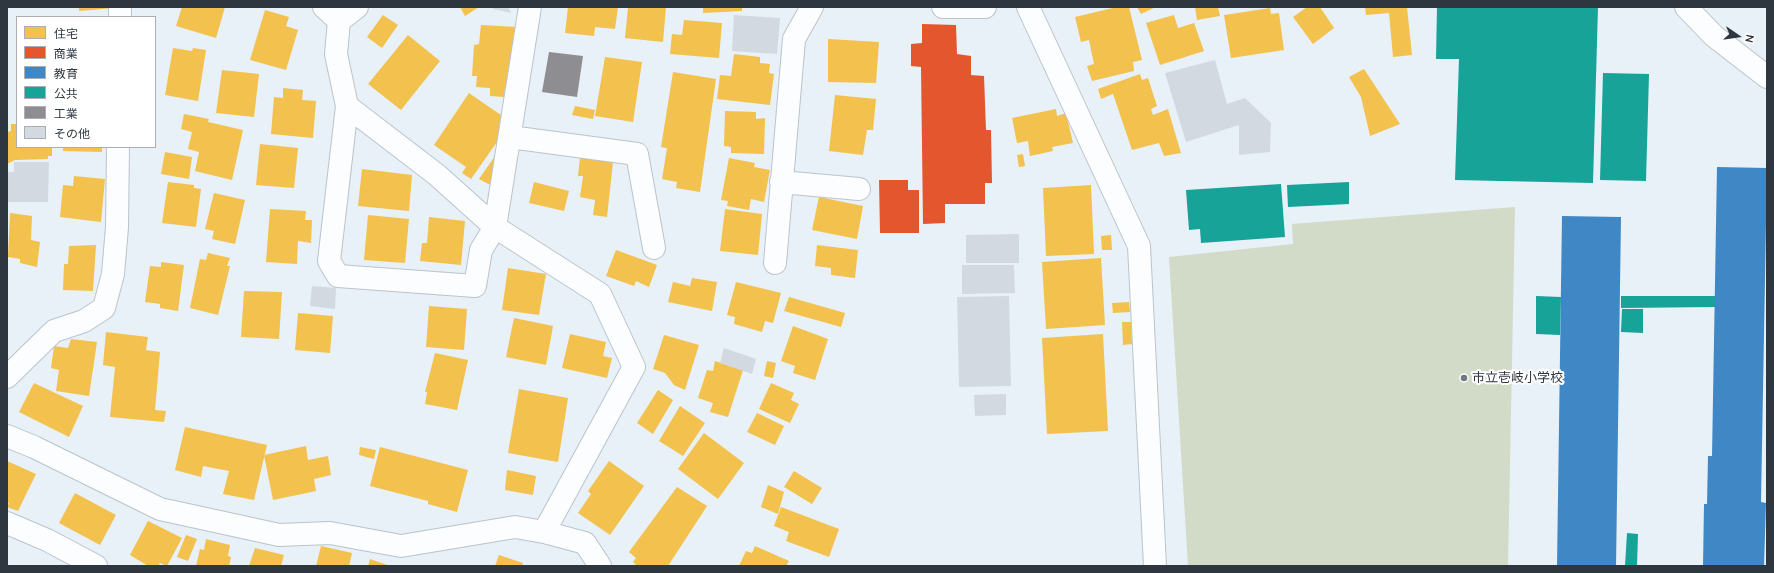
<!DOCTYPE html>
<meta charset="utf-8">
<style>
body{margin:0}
#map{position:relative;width:1774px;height:573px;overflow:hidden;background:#e8f0f8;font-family:Ubuntu,"Noto Sans JP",sans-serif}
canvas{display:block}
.frame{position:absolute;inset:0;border:8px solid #2e3740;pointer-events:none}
.legend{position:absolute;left:16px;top:16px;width:140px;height:132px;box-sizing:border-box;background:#fff;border:1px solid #abafb3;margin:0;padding:5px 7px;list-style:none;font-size:12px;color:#2e3740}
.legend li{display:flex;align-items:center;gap:8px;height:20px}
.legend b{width:20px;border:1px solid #abafb3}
.north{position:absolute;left:1718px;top:16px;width:40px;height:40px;-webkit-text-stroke:3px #fff;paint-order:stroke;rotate:103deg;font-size:11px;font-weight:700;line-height:16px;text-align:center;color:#2e3740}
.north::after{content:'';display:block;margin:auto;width:14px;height:18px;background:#2e3740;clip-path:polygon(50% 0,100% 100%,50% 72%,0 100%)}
</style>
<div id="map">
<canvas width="1774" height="573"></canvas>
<div class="frame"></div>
<ul class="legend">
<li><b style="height:11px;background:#f2c14e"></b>住宅</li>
<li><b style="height:11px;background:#e4572e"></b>商業</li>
<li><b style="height:11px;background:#3f88c5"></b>教育</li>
<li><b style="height:11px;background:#17a398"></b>公共</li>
<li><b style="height:11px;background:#8d8d92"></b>工業</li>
<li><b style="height:11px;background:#d2d9e1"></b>その他</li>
</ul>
<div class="north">N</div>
</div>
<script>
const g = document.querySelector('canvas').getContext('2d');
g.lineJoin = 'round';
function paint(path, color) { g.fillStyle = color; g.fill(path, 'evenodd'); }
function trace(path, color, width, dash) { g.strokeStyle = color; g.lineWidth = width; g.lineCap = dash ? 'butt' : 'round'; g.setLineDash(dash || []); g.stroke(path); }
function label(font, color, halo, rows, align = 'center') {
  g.font = font + ' Ubuntu,"Noto Sans JP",sans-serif'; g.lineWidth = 4; g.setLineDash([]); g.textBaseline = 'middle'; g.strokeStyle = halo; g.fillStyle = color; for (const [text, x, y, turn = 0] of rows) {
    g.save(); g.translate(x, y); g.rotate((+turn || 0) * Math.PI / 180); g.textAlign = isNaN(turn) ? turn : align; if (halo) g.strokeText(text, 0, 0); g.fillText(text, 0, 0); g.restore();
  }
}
paint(new Path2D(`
 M1515,207l-7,359h-320l-19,-309 124,-13 -1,-20z`), '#d2dbc7');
paint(new Path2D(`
 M79,7h36v1l-36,3z
 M182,7h43l-9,31 -40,-12z
 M460,7h19l-14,9z
 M568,7h50l-3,22 -20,-2 -1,9 -29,-3z
 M628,7h38l-3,35 -38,-4z
 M703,7h39v4l-39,2z
 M1117,7h12l13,53 -9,2 1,9 -42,10 -5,-15 7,-2 -5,-24 -8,2 -6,-25z
 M1137,7h19l-15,7z
 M1195,7h23l2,9 -23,4z
 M1307,7h13l14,21 -21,16 -20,-27z
 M1365,7h42l5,48 -19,2 -4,-44 -23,2z
 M1270,8l1,6 8,-1 5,37 -53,8 -7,-43z
 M265,10l24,7 -3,9 12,4 -12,40 -36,-10z
 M383,15l15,10 -16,23 -15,-11z
 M1174,15l4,13 16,-5 10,28 -44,14 -14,-42z
 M684,20l38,3 -3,35 -49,-4 2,-20 10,1z
 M481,25l36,2 -7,62 -5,-1 -1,9 -14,-1v-8l-14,-1 1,-11h-5l2,-31 5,-1z
 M408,35l32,26 -39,49 -33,-26z
 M828,39l51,3 -3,41 -48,-1z
 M173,48l19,3 1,-3 13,2 -8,51 -33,-6z
 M734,54l26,3v6l10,1 -1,9 5,1 -4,31 -53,-6 3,-24 11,1z
 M605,57l37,5 -9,60 -38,-6z
 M1364,69l36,55 -30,12 -9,-39 -12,-20z
 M222,70l37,4 -5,43 -38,-4z
 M673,72l43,7 -16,113 -24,-4 1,-6 -15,-3 5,-31 -6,-1z
 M1140,74l2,6 6,-2 9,28 -6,3 2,6 15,-6 13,44 -17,3 -5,-13 -27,7 -19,-56 -12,5 -3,-10z
 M283,88l20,2 -1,10 14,1 -3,37 -42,-4 3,-37 9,1z
 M469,93l42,29 -40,57 -9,-6 4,-6 -32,-22z
 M835,95l41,4 -3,31h-6l-4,25 -34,-4z
 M575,106l20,4 -2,9 -21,-4z
 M1056,109l1,7 9,-3 7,30 -21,4 1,4 -23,5 -2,-15 -11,2 -5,-25z
 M725,111l31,1v7l9,-1 -1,36 -33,-1v-6l-7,-1z
 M184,114l25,5 -1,3 35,8 -11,50 -37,-9 4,-19 -11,-3 4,-17 -11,-3z
 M11,124h6v23h35v9h-4v3l-33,1 -8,4v-32l4,-1z
 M260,144l38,4 -4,40 -38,-3z
 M63,147h39v5l-39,-1z
 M581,148l33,5 -7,64 -14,-2 2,-15 -15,-3 3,-21h-5z
 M165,152l27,5 -3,22 -28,-5z
 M1023,154l2,12 -6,1 -2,-12z
 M495,156l9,7 -6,26 -19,-10z
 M729,158l26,5 -1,4 16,3 -6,32 -13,-3 -2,11 -22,-4 1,-5 -7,-1z
 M362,169l50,6 -3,36 -51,-5z
 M74,176l31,3 -4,43 -41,-5 3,-32 10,1z
 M168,182l26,3v3l7,1 -5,38 -34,-4z
 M534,182l35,9 -5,20 -35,-8z
 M1091,185l3,69 -48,2 -3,-68z
 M214,193l31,7 -10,44 -23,-5 2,-8 -9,-2z
 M819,197l44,9 -6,33 -45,-9z
 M270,209l36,2 -1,9h7l-1,23 -13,-2 -1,23 -31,-2z
 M725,209l37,5 -4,41 -38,-4z
 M10,213l22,3 -1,24 9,2 -3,25 -17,-4v-4l-12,-2z
 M368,215l41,4 -4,44 -41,-3z
 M429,217l36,4 -4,44 -41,-4 2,-18h5z
 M1111,235l1,15h-10l-1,-14z
 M96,245l-3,46 -30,-1 1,-26h4l1,-18z
 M817,245l41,5 -3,28 -24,-3v-7l-16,-2z
 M616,250l41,15 -8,22 -13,-6 -2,5 -28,-10z
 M208,253l22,5 -3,8h3l-12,49 -28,-7 10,-49 6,1z
 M1101,258l4,67 -59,4 -4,-67z
 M161,262l23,3 -6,46 -18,-3v-4l-15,-2 5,-36 11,1z
 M508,268l38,6 -7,41 -37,-5z
 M692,278l25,4 -5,29 -44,-9 5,-20 17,4z
 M736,282l45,11 -8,30 -8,-2 -3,11 -28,-8 1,-7 -8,-2z
 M244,291l38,1 -3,47 -38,-2z
 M789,297l56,16 -4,14 -57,-16z
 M1129,302l1,10 -17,1 -1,-10z
 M429,306l38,3 -3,41 -38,-3z
 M298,313l35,3 -3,37 -35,-3z
 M514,318l39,8 -7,39 -40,-8z
 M1122,322h9l1,22 -9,1z
 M793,326l35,13 -13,41 -22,-7 2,-7 -14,-5z
 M106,332l42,5 -2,13 14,2 -5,58 11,1 -2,11 -54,-5 5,-50 -12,-2z
 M570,334l36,8 -3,14 9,2 -5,20 -45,-10z
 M1103,334l5,97 -61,3 -5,-96z
 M664,335l35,10 -14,45 -11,-5 -9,-12 -12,-4z
 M71,339l26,3 -8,54 -33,-5 3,-21 -8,-2 3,-22 14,2z
 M435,353l33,7 -11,50 -32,-6 2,-12h-2z
 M715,361l28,9 -15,47 -18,-5 3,-9 -15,-5 9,-28 6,1z
 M767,361l9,2 -3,15 -9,-2z
 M34,383l49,23 -14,31 -50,-25z
 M771,383l23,10 -3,7 8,4 -9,19 -31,-14z
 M519,389l49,9 -10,64 -50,-9z
 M658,390l15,10 -20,34 -16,-11z
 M680,406l25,17 -22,33 -24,-15z
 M757,413l27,13 -9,19 -28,-13z
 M185,427l82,18 -13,55 -31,-6 6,-23 -26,-5 -2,11 -26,-7z
 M704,433l40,30 -26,36 -40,-30z
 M306,446l2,14 20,-4 3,19 -17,4 2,12 -43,9 -9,-45z
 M360,447l16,3 -2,9 -15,-4z
 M380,447l88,23 -11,42 -29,-8v-3l-58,-15z
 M7,461l29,13 -18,37 -11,-4 2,-4 -2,-1z
 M609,461l35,25 -34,49 -32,-22 13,-19 -3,-3z
 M507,470l29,6 -3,19 -28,-5z
 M794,471l28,17 -10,16 -28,-17z
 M768,485l16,7 -6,22 -17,-7z
 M677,487l30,19 -39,60h-31l-4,-4 3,-4 -7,-6z
 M75,493l41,22 -16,30 -41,-22z
 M781,507l58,22 -10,28 -43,-16 3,-9 -15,-6z
 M148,521l34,17 -15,28 -7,-3 -2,3h-10l-18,-11z
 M186,535l11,4 -9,22 -11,-4z
 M206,539l24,6 -2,11 3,1 -2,9h-33l4,-17 4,1z
 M321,546l31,7 -3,13h-33z
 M755,546l34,15 -3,5h-47l7,-15 6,2z
 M255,548l29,7 -3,11h-32z
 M499,555l24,8 -1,3h-27z
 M370,559l20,7h-22z`), '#f2c14e');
paint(new Path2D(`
 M922,24l34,1 1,29 14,2v19l13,1 2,54h5l1,53h-7v21h-40v19l-22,1 -2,-157 -10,-1v-22l11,-1z
 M879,180h29v10h11v43h-39z`), '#e4572e');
paint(new Path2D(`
 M1717,167l50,1 -6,334 5,1 -2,63h-61l1,-62h3l1,-48h4z
 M1562,216l59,1 -5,349h-59z`), '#3f88c5');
paint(new Path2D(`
 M1437,7h161l-5,176 -138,-3 4,-121h-23z
 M1603,73l46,1 -3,107 -46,-1z
 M1349,182v22l-61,3 -1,-22z
 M1281,184l4,53 -84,6 -1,-14 -11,1 -3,-40z
 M1536,296l25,1 -1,38 -24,-1z
 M1621,296h94v11l-94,1z
 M1622,309h21v24l-22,-1z
 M1627,533l11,1 -1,32h-12z`), '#17a398');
paint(new Path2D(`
 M549,52l34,4 -6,41 -35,-5z`), '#8d8d92');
paint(new Path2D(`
 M492,7h16l3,6 -18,-4z
 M734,15l46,3 -3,36 -45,-3z
 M1215,60l12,44 18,-6 26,25 -1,29 -31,3v-30l-53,17 -21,-69z
 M14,162h35l-1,40h-41v-30h7z
 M1019,234v29h-53v-28z
 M962,265h52l1,28 -53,1z
 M312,286l24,2 -1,21 -25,-3z
 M1009,296l2,90 -52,1 -2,-90z
 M724,348l32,11 -4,15 -32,-11z
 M1006,394v21l-31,1 -1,-21z`), '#d2d9e1');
const minor = new Path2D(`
 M324,7l15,14
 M357,7l-18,14 -3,33 11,52 -18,155 9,15 137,10 6,-36 14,-23 35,-220
 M943,7h42
 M1028,7l111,239 16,320
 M120,17v-10
 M347,106l90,69 58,52 105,67 34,73 -90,165
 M510,137l127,17 17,94
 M781,182l78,7
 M775,263l19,-224 18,-32
 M7,377l47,-46 30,-10 20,-13 9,-34 4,-47 1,-80
 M7,436l27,11 126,62 119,26 51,-2 71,13 114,-19 29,5 41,11 15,23
 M7,523l40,17 49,26`);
const tertiary = new Path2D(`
 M1686,7l28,29 53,41`);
trace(minor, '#bbc3cb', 24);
trace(tertiary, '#bbc3cb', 24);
trace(minor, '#fcfdfe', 22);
trace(tertiary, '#fcfdfe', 22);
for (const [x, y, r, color] of [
 [1464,378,4,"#6f7880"]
]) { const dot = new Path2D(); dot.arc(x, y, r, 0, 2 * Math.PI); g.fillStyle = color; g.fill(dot); trace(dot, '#fff', 1.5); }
label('13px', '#2e3740', '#fff', [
 ["市立壱岐小学校",1472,378]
], 'left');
</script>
